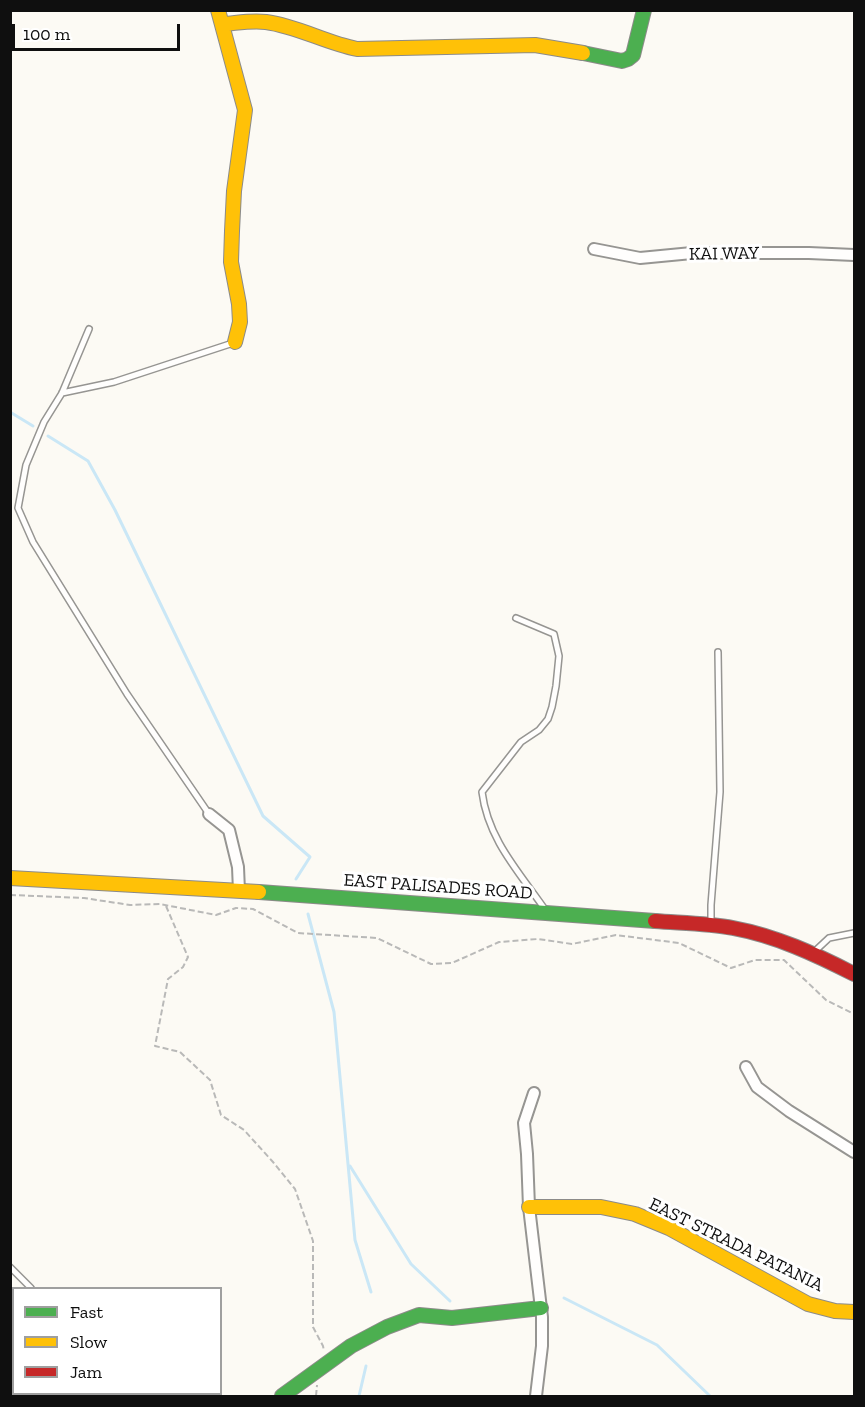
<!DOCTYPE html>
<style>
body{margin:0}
#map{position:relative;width:865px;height:1407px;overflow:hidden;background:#fcfaf4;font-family:"Zilla Slab",serif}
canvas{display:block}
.frame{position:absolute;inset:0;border:12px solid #0f0f0f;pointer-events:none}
.legend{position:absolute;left:12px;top:1287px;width:210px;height:108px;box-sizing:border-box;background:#fff;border:2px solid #9f9f9f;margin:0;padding:8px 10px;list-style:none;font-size:18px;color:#0f0f0f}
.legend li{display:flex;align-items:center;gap:12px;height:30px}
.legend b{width:30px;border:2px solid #9f9f9f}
.scale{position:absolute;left:12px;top:24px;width:168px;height:27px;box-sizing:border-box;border:3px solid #0f0f0f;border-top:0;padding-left:8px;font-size:18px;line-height:21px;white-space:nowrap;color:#0f0f0f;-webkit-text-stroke:4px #fff;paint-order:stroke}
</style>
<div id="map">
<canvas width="865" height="1407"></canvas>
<div class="frame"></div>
<ul class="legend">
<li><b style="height:8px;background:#4caf50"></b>Fast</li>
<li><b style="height:8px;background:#ffc107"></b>Slow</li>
<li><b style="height:8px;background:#c62828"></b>Jam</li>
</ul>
<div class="scale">100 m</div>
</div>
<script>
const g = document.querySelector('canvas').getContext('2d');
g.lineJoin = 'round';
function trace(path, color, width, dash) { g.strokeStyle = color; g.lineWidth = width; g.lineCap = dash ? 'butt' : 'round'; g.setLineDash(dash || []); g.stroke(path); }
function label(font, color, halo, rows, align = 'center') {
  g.font = font + ' "Zilla Slab",serif'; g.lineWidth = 6; g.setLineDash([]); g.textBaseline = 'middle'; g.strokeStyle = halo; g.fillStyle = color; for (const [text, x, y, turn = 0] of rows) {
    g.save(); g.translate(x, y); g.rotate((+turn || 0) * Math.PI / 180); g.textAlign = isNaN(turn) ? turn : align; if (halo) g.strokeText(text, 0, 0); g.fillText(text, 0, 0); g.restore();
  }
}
trace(new Path2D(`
 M10,412l23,14
 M48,436l40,25 27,49 148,306 47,41 -14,22
 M308,914l26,98 21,228 16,52
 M350,1166l61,98 39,37
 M564,1298l93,47 53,51
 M359,1396l7,-30`), '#cae7f6', 3);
const lane = new Path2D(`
 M89,329l-27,64 -18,29 -18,43 -8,43 15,34 94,152 82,120
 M62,393l52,-11 119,-39
 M516,618l38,16 5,22 -3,30 -4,21 -4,12 -9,11 -18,12 -39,50c6,48 38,81 64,119
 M711,923v-18l9,-113 -2,-140
 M814,952l15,-14 25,-5
 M10,1267l21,21
 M14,1396l1,-2`);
const street = new Path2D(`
 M594,249l46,9 52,-5h117l45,2
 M209,814l20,16 9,37 1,24
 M746,1067l11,20 32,24 65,41
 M534,1093l-10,30 3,31 2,53 13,110v29l-6,50`);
const fast = new Path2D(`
 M583,53l39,8 6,-2 5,-4 11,-45
 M259,892l396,29
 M282,1396l69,-50 36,-19 32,-12 33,3 89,-10`);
const slow = new Path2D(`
 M218,10l27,100 -11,81 -2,40 -1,31 8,42 1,18 -5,20
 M223,24c14,-1 29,-4 43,-2 31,4 60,21 91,27l178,-4 48,8
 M10,878l249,14
 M529,1207h72l34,7 34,14 139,76 27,7 19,1`);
const jam = new Path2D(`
 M655,921c26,2 53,2 78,7 43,8 82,26 121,46`);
trace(lane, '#969592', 8);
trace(street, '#969592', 14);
trace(fast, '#8c8b89', 16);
trace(slow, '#8c8b89', 16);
trace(jam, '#8c8b89', 16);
trace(new Path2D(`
 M10,895l74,3 46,7 30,-1 56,11 20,-7 17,1 45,24 79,5 54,26 21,-1 47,-21 39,-3 34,5 44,-9 63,8 52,25 24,-8h29l42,40 28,14
 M166,906l22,51 -5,10 -15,12 -13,67 25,6 30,28 11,35 23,15 29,32 22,27 18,52v86l10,19 1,5
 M316,1396l1,-11`), '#b9b9b8', 2, [6, 3]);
trace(lane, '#fffefd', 5);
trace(street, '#fffefd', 10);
trace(fast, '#4caf50', 14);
trace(slow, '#ffc107', 14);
trace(jam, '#c62828', 14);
label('18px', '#0f0f0f', '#fff', [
 ["KAI WAY",724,254,-1],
 ["EAST PALISADES ROAD",438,887,4],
 ["EAST STRADA PATANIA",736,1245,26]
]);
</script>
